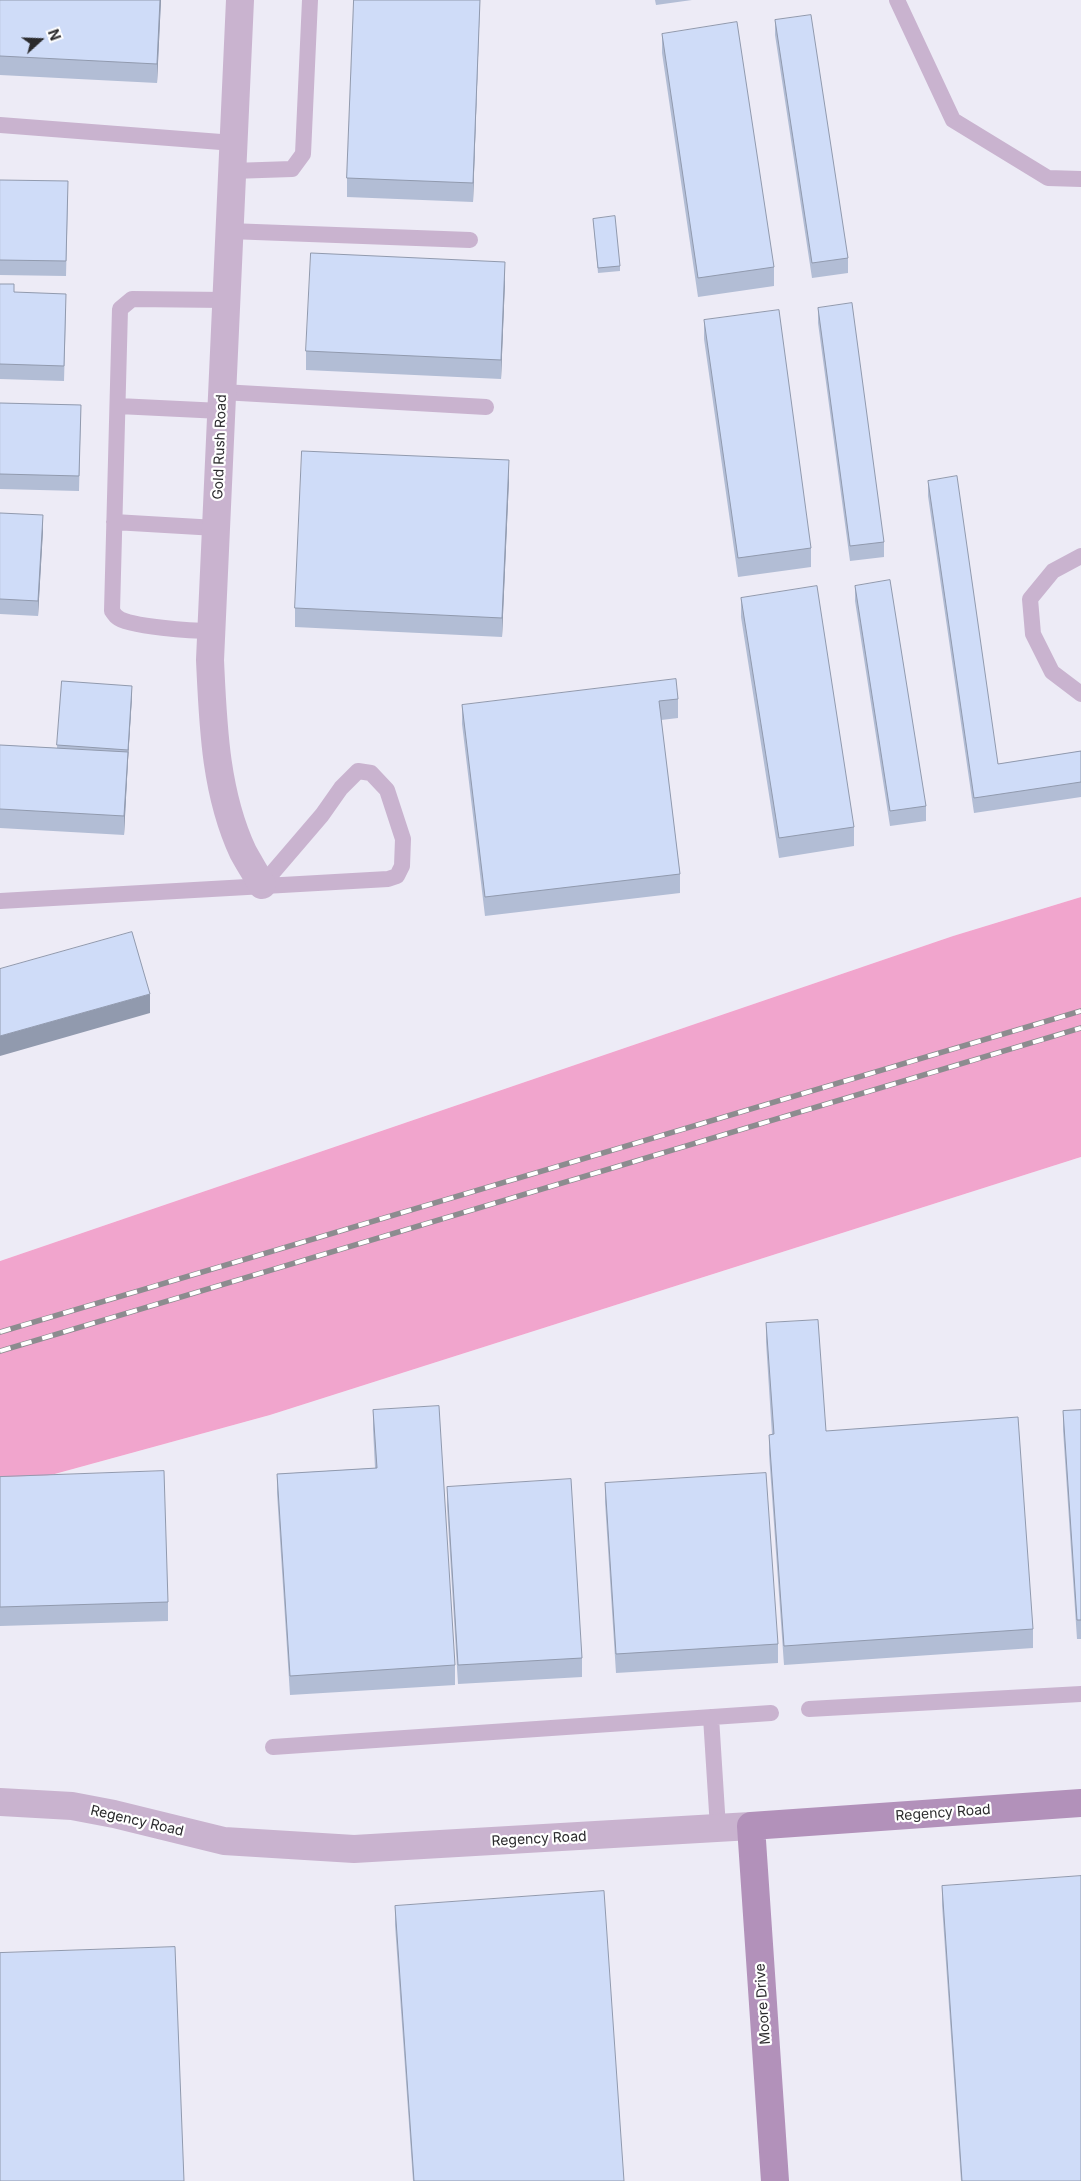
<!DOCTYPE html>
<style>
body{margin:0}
#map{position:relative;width:1081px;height:2181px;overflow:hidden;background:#f7f6fa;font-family:Inter,sans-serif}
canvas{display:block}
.north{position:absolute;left:15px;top:15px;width:50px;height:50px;-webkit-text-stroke:4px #fff;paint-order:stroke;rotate:70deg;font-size:14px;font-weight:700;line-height:20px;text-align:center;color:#2b2b2d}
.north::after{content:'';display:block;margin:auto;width:18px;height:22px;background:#2b2b2d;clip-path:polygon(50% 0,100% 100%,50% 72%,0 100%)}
</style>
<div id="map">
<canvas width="1081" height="2181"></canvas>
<div class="north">N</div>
</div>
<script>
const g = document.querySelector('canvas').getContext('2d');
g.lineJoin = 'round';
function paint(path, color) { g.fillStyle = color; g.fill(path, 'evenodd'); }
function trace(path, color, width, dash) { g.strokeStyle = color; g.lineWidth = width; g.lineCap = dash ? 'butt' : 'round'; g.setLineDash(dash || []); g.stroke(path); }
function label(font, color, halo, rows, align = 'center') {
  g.font = font + ' Inter,sans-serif'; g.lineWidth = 4.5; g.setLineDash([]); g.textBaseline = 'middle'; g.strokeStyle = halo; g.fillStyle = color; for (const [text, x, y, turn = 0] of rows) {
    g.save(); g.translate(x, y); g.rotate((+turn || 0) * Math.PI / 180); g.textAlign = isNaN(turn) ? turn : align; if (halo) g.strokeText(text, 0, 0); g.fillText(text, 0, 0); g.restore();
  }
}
paint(new Path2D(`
 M0,0h1081v897l-128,39 -953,325z
 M1081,1157v1024h-1081v-692l270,-74z`), '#edebf6');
paint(new Path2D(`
 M1081,897v260l-811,258 -270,74v-228l953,-325z`), '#f1a5cd');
trace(new Path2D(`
 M897,0l56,120 95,58 33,1
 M0,125l234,18
 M232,171l60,-2 11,-15 7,-154
 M229,231l241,9
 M222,392l264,15
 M118,406l103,5
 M114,522l102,6
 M1081,556l-28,15 -23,28 3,35 19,38 29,22
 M212,631c-17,0 -84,-4 -95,-14 -2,-1 -3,-4 -5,-6l8,-302 12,-10 94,1
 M0,901l388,-22 9,-3 5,-10 1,-27 -16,-49 -16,-17 -13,-2 -17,17 -19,27 -60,70
 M809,1709l272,-15
 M711,1717l7,111
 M273,1747l498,-34`), '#c9b3cf', 16);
trace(new Path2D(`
 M240,0l-30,660c3,64 5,132 33,192 6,11 13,22 19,33
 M0,1802l72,4 42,8 110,27 130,8 397,-23`), '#c9b3cf', 28);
trace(new Path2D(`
 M775,2181l-24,-355 330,-23`), '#b291ba', 28);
const rail = new Path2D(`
 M0,1332l1081,-321
 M0,1351l1081,-323`);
trace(rail, '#8c8c8f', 5.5);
trace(rail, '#fff', 4, [11]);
paint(new Path2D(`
 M0,0h161l-4,83 -157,-8z
 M354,0h126l-7,202 -126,-5v-19z
 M655,0h37l-36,5z
 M775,20l73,238v15l-36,5 -37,-243z
 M662,34l112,233v19l-76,11 -36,-244z
 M0,180l68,16 -2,80 -66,-1z
 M593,219l27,47v5l-22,2z
 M505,281l-4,98 -195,-9v-19z
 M0,284l14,8 52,17 -2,72 -64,-2z
 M818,308l66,234v15l-34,4 -32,-238z
 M704,320l107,228v19l-73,10 -34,-238z
 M0,403l81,2 -2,86 -79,-2z
 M509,479l-7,158 -207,-10v-19z
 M928,481l70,283 83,-13v46l-107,16 -46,-317z
 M0,513l43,17 -5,86 -38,-2z
 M855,586l71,220v15l-36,5 -35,-225z
 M741,598l113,229v19l-75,12 -38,-241z
 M62,681l70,15 -4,64 -4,75 -124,-7v-83l57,3z
 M678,699v19l-17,2 19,154v19l-195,23 -23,-192v-19z
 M766,1323l60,108 207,198v19l-249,17 -15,-211v-19h3l-6,-93z
 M373,1410l82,255v20l-165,10 -13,-202v-19l98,-6 -2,-39z
 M1081,1410v229h-4l-14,-209v-19z
 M0,1477l168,125v19l-168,5z
 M605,1483l173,161v19l-162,10 -11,-171z
 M447,1487l135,171v19l-124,7 -11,-178z
 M942,1886l139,295h-120l-19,-276z
 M395,1906l229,275h-211l-18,-256z`), '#b2bdd5');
paint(new Path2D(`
 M160,0h1l-4,83v-19z
 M480,0l-7,202v-19z
 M505,262v19l-4,98v-19z
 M509,460v19l-7,158v-19z
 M43,515v15l-5,86v-15z
 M132,686v10l-4,64 -4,75v-19l4,-66z
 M150,994v19l-150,43v-20z`), '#919aae');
const building = new Path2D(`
 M0,0h160l-3,64 -157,-8z
 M354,0h126l-7,183 -126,-5z
 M811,15l37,243 -36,5 -37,-243z
 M737,22l37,245 -76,11 -36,-244z
 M0,180l68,1 -2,80 -66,-1z
 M615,216l5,50 -22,2 -5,-49z
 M311,253l194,9 -4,98 -195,-9z
 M0,284h14v8l52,2 -2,72 -64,-2z
 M852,303l32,239 -34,4 -32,-238z
 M779,310l32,238 -73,10 -34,-238z
 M0,403l81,2 -2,71 -79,-2z
 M302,451l207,9 -7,158 -207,-10z
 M957,476l41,288 83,-13v31l-107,16 -46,-317z
 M0,513l43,2 -5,86 -38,-2z
 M890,580l36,226 -36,5 -35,-225z
 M817,586l37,241 -75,11 -38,-240z
 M676,679l2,20 -19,2 21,173 -195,23 -23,-192z
 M62,681l70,5 -4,64 -71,-5z
 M0,745l128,7 -4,64 -124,-7z
 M132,932l18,62 -150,42v-67z
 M818,1320l8,111 192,-14 15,212 -249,17 -15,-211 5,-1 -8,-111z
 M439,1406l16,259 -165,11 -13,-202 100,-6 -4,-58z
 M1081,1410v210h-4l-14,-209z
 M164,1471l4,131 -168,5v-130z
 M766,1473l12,171 -162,10 -11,-171z
 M571,1479l11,179 -124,7 -11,-178z
 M1081,1876v305h-119l-20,-295z
 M604,1891l20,290h-210l-19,-275z
 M175,1947l9,234h-184v-228z`);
paint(building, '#cfdcf8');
trace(building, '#919aae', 1);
label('14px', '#2b2b2d', '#fff', [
 ["Gold Rush Road",220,447,-88],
 ["Regency Road",943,1813,-4],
 ["Regency Road",137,1821,13],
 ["Regency Road",539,1839,-3],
 ["Moore Drive",763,2004,-94]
]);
</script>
